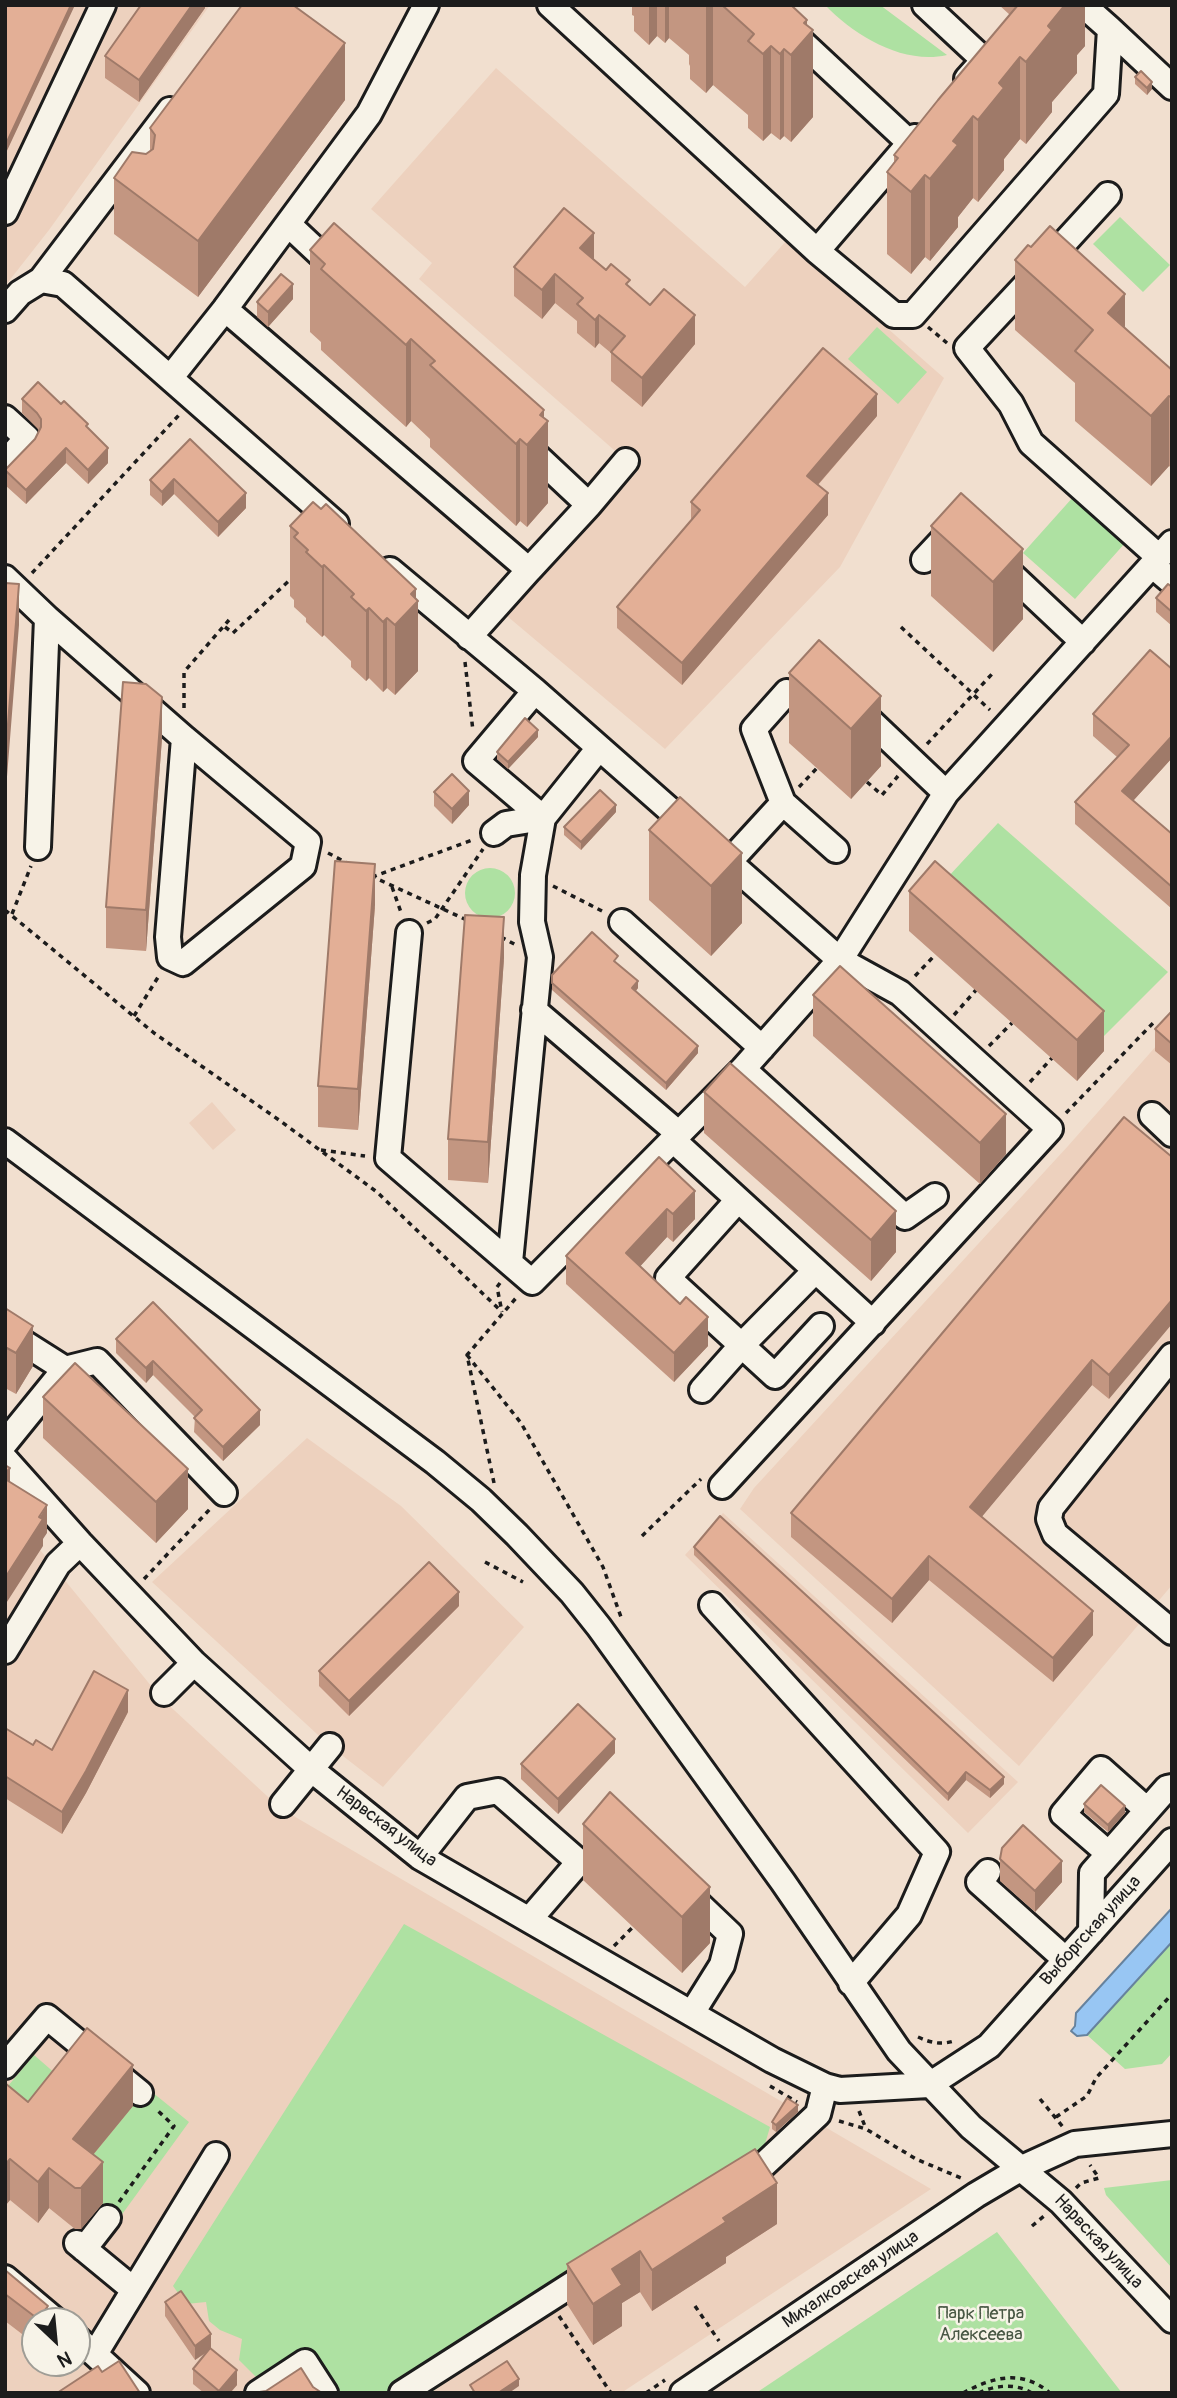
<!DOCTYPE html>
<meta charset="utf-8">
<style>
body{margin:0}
#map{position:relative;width:1177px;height:2398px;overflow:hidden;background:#f1dfcf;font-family:Pangolin,sans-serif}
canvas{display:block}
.frame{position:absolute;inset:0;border:7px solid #1c1c1c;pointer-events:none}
.north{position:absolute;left:21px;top:2307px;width:70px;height:70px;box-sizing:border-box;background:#f7f3e8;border:2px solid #9f9d96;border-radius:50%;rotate:154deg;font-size:19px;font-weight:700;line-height:28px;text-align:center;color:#1c1c1c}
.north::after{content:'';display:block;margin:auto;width:24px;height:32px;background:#1c1c1c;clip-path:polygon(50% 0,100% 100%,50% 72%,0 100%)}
</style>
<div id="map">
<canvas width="1177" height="2398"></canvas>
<div class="frame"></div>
<div class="north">N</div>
</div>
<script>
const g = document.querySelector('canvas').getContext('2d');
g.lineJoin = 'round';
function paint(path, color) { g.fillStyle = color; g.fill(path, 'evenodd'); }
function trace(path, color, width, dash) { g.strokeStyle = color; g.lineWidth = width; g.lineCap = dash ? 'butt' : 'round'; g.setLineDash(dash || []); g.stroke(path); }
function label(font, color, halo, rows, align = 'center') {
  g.font = font + ' Pangolin,sans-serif'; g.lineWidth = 5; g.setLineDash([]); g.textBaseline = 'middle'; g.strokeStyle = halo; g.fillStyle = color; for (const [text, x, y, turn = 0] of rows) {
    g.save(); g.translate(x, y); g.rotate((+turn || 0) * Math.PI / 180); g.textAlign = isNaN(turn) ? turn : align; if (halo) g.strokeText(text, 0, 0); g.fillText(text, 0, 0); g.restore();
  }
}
paint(new Path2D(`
 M5,5h205l-161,225 -44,56z
 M496,68l249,219 42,-47 157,138 -104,189 -175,182 -158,-133 131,-145 -219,-192 13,-16 -61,-54z
 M1172,1028v557l-153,181 -279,-257 14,-21 314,-342z
 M212,1102l24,28 -23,20 -24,-27z
 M307,1438l94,68 123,121 -141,160 -53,-41 -178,-164z
 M5,1507l156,191 119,110 651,381 -310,204h-473l-71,-65v-7h-8l-64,-54z
 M723,1513l295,269 -50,51 -283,-278z
 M5,2291l30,30v42h42v-12l46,42h-118z`), '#edd1be');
paint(new Path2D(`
 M825,5h55l67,50c-44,10 -92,-19 -122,-50z
 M1120,217l50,48 -27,27 -50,-48z
 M877,327l50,45 -29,32 -50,-45z
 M1074,496l52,46 -51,57 -52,-46z
 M998,823l170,149 -64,64 -169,-145z
 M465 893a25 25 0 1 1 50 0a25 25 0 1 1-50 0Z
 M404,1924l366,203 -5,17 -12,21 -222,160 -101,68 -161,-3 -30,-30 3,-21 -22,-9 -11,-9 -3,-19 -20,2 -13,-18z
 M1172,1942v111l-10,11 -37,5 -38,-34z
 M34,2055l38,33 -25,31 -39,-33z
 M147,2088l42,34 -74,102 -18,-15 5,-6 -29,-24z
 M1172,2180v88l-66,-73 -2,-7z
 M997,2232l125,161h-366z`), '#aee1a2');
const water = new Path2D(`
 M1172,1908v34l-85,93 -10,1 -6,-5 4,-5 1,-13z`);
paint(water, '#98c6f3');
trace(water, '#66829d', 2);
const minor = new Path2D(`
 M550,5l267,246 77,64h19l193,-221 4,-65 -27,-24
 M762,5l148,138
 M925,5l59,55 -17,19
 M1110,29l62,58
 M5,212l98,-207
 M288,224l48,45
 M817,251l98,-114
 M1044,265l64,-70
 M1037,273l-70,75 44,56 20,39 128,114
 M41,280l129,-170
 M225,309l304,261 -60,67
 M5,310l15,-17 21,-13 22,4 273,240
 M171,377l54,-68 144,-195 57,-109
 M5,418l22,20 -22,25
 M524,444l65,61 -60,65
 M589,505l37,-44
 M924,560l29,-31
 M999,563l84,79
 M1152,565l20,17
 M390,570l145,121 305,269 60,33 150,136 -328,357
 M5,578l42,40 -9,229
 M47,618l137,120
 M867,718l79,75
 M184,738l124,104 -5,24 -120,97 -13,-6 -2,-20z
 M783,803l-29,-74 33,-37
 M494,833l12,-9 37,-6 -67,-57 59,-70
 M729,862l54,-59 53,47
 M622,922l140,126
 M409,933l-21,225 144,124 211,-213 97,-109 106,-167 226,-250
 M534,1010l144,123
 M743,1069l162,148 30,-21
 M1152,1115l20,19
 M673,1140l200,183
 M5,1141l430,321 46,38 36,35 55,58 27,34 184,255 116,169 72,76 90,75 111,118
 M738,1200l-70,78 107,98 46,-50
 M510,1262l30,-305 -8,-35 1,-47 10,-57 56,-70
 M5,1331l60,38 -60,74
 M1172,1356l-121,152 -2,11 6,15 117,98
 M65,1369l32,-8 127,132
 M702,1390l40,-45 73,-74
 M5,1459l75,84 114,120 118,107 108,87 352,203 53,26 15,4 89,-5 60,-39 183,-205
 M712,1605l225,247 -28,63 -58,68
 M5,1651l53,-87 22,-21
 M164,1693l30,-30
 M283,1804l47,-58
 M1109,1854l-46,-40 38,-45 46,41
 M420,1857l47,-60 31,-6 81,71 -50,58
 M988,1872l-9,10 87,78
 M686,1892l44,42 -8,31 -30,48
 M1091,1932l1,-59 75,-85 5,-1
 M5,2066l42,-49 93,76
 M738,2183l18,-11 62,-58 7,-28
 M77,2243l57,47
 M84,2249l24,-31
 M5,2278l51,43
 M77,2338l60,55
 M95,2354l121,-199
 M258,2393l47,-31 20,31
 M402,2393l191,-122
 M683,2393l293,-198 44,-26 55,-25 97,-10`);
trace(minor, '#1c1c1c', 30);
trace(new Path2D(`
 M928,327l19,16
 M32,573l147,-158
 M225,627l8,6 60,-56
 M901,627l89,83
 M465,662l8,69
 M184,708v-36l45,-52
 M927,744l65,-70
 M867,782l15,13 16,-19
 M799,787l18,-19
 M328,853l21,11
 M371,876l98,45
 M372,877l103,-38
 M553,886l49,25
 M392,887l10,28
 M5,910l149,123 125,87 98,72 125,120
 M12,914l19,-48
 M427,923l8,-4 48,-70
 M501,937l15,8
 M915,976l20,-21
 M954,1015l22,-25
 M134,1016l26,-42
 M989,1046l23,-23
 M1030,1082l22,-24
 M1066,1113l89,-92
 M321,1150l44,6
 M500,1283l-3,4 5,25
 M467,1355l54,68 82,144 18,50
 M494,1483l-27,-128 49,-57
 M642,1536l59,-57
 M485,1562l38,20
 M144,1579l67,-71
 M614,1946l19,-19
 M918,2037c13,6 23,8 36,4
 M770,2086l27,16
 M1040,2099l23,28
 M859,2111l7,18
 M1056,2117l31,-21 9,-18 76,-84
 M839,2121l27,8 50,30 45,19
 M1076,2188l5,-5 18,-5 -9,-13
 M119,2202l55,-76 -18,-17
 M1032,2226l12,-10
 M695,2306l24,35
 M559,2316l52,77
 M646,2393l19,-13
 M963,2393c30,-16 59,-24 87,0
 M979,2393c16,-8 37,-10 53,0`), '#1c1c1c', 3.5, [5, 5]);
trace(minor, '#f7f3e8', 24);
paint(new Path2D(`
 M205,5v3l-66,94 -34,-24v-22z
 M631,5h160l16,20 6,92 -22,25 -7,-6 -4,4 -9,-7 -8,8 -15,-13v-13l-35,-30 -7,8 -16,-14v-13l-1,-2v-9l-20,-17 -4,5 -8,-7 -8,9 -15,-14v-15l-2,-1v-8z
 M999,5h86v41l-8,9v18l-25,29v10l-26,32 -6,-5 -16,20v11l-26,32 -5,-4 -15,19v10l-28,34 -5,-4 -14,17 -24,-20v-82l7,-10v-7l116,-140z
 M1135,77l17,12 -5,6 -12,-11z
 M345,100l-147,197 -84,-63v-56l36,-27v-23z
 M310,250l234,168 4,85 -21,24 -7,-6 -4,5 -86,-79v-8l-19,-18 -5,6 -85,-77v-8l-11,-10z
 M594,259l36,29 65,56 -53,63 -31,-26v-28l-12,-10 -4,5 -18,-15v-12l-22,-18 -13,16 -28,-23v-29z
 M1015,260l110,69 47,41v98l-3,-2 -18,20 -76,-65v-38l-60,-53z
 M293,299l-25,28 -11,-10v-15z
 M22,399l66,30 20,34 -20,21 -22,-21 -40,41 -21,-19v-15l30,-31 4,-8 -2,-3 -15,-15z
 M877,416l-59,69 10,30 -146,170 -65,-57v-21l74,-87v-18z
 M190,439l56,69 -28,29 -44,-43 -12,12 -12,-11v-15z
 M961,493l62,126 -30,33 -62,-56v-70z
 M290,526l126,72 2,73 -23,24 -8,-7 -4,4 -14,-14 -3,3 -15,-14v-6l-27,-26 -2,2 -16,-15v-4l-12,-11v-7l-4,-4z
 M1172,587v39l-16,-14v-14z
 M819,640l62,126 -30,33 -62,-56v-70z
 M1172,669v89l-39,43 39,33v75l-97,-85v-22l42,-45 -24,-21v-22z
 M538,737l-30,32 -11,-10v-7z
 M162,738l-16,213 -40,-3v-41z
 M434,792l35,13 -17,19 -18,-18z
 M680,797l62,126 -31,33 -62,-56v-70z
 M616,812l-35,38 -17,-15v-8z
 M909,891l195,160 -27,30 -168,-150z
 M375,905l-17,225 -40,-3v-41z
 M504,958l-16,225 -40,-3v-41z
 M618,964l20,24 -2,3 62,62 -32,37 -114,-100v-7z
 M813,995l193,159 -26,30 -167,-148z
 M1172,1011v54l-17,-14v-22z
 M704,1092l192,160 -25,29 -167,-148z
 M1124,1117l-15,282 -17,-14 -111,132 112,118 -40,47 -124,-102 -37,43 -101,-86v-24z
 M659,1157l36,62 -22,23 -6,-5 -27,29 40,38 28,42 -34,36 -108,-98v-28z
 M5,1308l28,58 -17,28 -11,-6z
 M116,1339l144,86 -37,36 -29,-29 1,-15 -42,-42 -7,8 -30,-30z
 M43,1397l145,112 -32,34 -113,-105z
 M694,1547l310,237 -14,14 -24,-18 -18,21 -254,-246z
 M459,1606l-110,110 -30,-30v-15z
 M128,1712l-42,81 -24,41 -57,-36v-70l28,17 19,5z
 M615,1753l-57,61 -37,-35v-15z
 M1084,1804l41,9 -17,19 -24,-20z
 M583,1824l127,119 -28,30 -99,-93z
 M1000,1859l62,23 -27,30 -35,-31z
 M5,2083l23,19 105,4 -40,49 10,48 -22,26h-6l-26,-21 -11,15 -28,-23 -5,6z
 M798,2112l-22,20 -4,-3v-7z
 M777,2224l-51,33v6l-74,48 -12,-19 -18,11v23l-29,19 -26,-41v-40z
 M5,2270l43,51h-13v23l-30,-23z
 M165,2302l46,47 26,36 -7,8h-26l-11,-9v-15l14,-17 -12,8 -30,-44z`), '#c39681');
paint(new Path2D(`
 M71,5h4l-70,150v-9z
 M192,5h13v3l-66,94v-22z
 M649,5h8v31l-8,9z
 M665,5h4v33l-4,5z
 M707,5h6v80l-7,8v-86z
 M1065,5h20v41l-8,9v18l-25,29v10l-26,32v-82l22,-36z
 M807,20v16l6,-6v87l-22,25v-87l13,-32z
 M345,43v57l-147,197v-56z
 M771,46v87l-8,8v-87z
 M784,49v87l-4,4v-86z
 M1020,57v82l-16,20v11l-26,32v-82l21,-37z
 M1152,82v7l-5,6v-7z
 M973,116v82l-15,19v10l-28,34v-82l23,-38z
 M925,175v82l-14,17v-82z
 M594,233v28l-14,-13z
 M555,274v29l-13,16v-29z
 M293,284v15l-25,28v-15z
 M1125,294v70l-17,-51z
 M599,315v28l-4,5v-28z
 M695,315v29l-53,63v-29z
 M411,339v82l-5,6v-82z
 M877,394v22l-70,81v-21z
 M1169,396v70l-18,20v-70z
 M544,410v15l4,-4v82l-21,24v-82l13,-30z
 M520,439v82l-4,5v-82z
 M66,448v15l-40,41v-14z
 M108,448v15l-20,21v-14z
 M174,479v15l-12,12v-14z
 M246,493v15l-28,29v-15z
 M828,493v22l-146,170v-22z
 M1023,549v70l-30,33v-70z
 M324,565v70l-2,2v-70z
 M19,584v41l-14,177v-40z
 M416,589v15l2,-3v70l-23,24v-70l16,-31z
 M369,608v70l-3,3v-70z
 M387,618v70l-4,4v-70z
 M881,696v70l-30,33v-70z
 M162,697v41l-16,213v-41z
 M538,730v7l-30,32v-7z
 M1172,736v22l-50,55v-22z
 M469,791v14l-17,19v-15z
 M616,805v7l-35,38v-8z
 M742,853v70l-31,33v-70z
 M375,864v41l-17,225v-41z
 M504,917v41l-16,225v-41z
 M638,981v7l-6,7v-7z
 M1104,1011v40l-27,30v-41z
 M698,1046v7l-32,37v-7z
 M1006,1114v40l-26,30v-41z
 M695,1191v28l-22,23v-28z
 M667,1209v28l-41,45v-29z
 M896,1211v41l-25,29v-41z
 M1172,1300v24l-63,75v-24z
 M708,1317v29l-34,36v-29z
 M33,1326v40l-17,28v-41z
 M1092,1360v25l-122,146v-24z
 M153,1361v14l-7,8v-15z
 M260,1410v15l-37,36v-14z
 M10,1468v27l-5,7v-28z
 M188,1469v40l-32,34v-41z
 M47,1505v28l-4,6v7l-38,59v-28z
 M929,1556v24l-37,43v-24z
 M459,1592v14l-110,110v-15z
 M1093,1611v24l-40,47v-24z
 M128,1690v22l-42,81 -24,41v-22z
 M615,1739v14l-57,61v-15z
 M966,1772v8l-18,21v-7z
 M1004,1777v7l-14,14v-8z
 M1125,1806v7l-17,19v-7z
 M1062,1861v21l-27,30v-21z
 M710,1887v56l-28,30v-56z
 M133,2065v41l-60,73v-40z
 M798,2105v7l-22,20v-7z
 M10,2159v41l-5,6v-41z
 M103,2162v41l-22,26v-41z
 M49,2168v40l-11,15v-41z
 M777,2183v41l-51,33v6l-74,48v-41l71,-52z
 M640,2251v41l-18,11v23l-29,19v-41l19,-35z
 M48,2306v15h-10v-2z
 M211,2334v15l-16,11v-14z
 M237,2370v15l-7,8h-11v-2z
 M519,2379v7l-10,7h-11z`), '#9f7a69');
const building = new Path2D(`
 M5,5h66l-66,141z
 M141,5h51l-53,75 -34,-24z
 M242,5h51l52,38 -147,198 -84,-63 18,-26 14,2 7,-5 2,-14 -5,-7z
 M722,5h69l16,15 -3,3 9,7 -22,25 -7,-6 -4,5 -9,-8 -8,8 -15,-13 6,-7z
 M1018,5h47l-17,21 4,4 -26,32 -6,-5 -21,26 5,5 -26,32 -5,-4 -20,25 5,4 -28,34 -5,-4 -14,17 -24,-20 11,-14 -4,-3 44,-55z
 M1141,71l11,11 -5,6 -12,-11z
 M564,208l30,25 -14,15 26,22 5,-6 19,16 -4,4 24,21 14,-16 31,26 -53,63 -31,-26 14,-16 -26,-21 -4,5 -18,-16 6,-6 -28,-24 -13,16 -28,-23z
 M334,223l210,187 -4,5 8,6 -21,24 -7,-6 -4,5 -86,-79 5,-4 -24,-22 -5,6 -85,-76 4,-5 -15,-14z
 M1050,226l75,68 -17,19 64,57v28l-3,-2 -18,20 -76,-65 18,-21 -78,-70 13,-15 3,2z
 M281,274l12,10 -25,28 -11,-10z
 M823,348l54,46 -70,82 21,17 -146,170 -65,-56 83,-97 -9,-8z
 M38,382l23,22 3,-3 24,23 -2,2 22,22 -20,22 -22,-22 -40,42 -21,-20 30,-31 6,-12v-8l-4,-6 -15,-14z
 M190,439l56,54 -28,29 -44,-43 -12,13 -12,-12z
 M961,493l62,56 -30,33 -62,-56z
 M313,502l8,7 5,-5 90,85 -5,5 7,7 -23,24 -8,-7 -4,4 -14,-14 -3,3 -15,-14 3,-3 -30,-29 -2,2 -16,-15 2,-2 -14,-13 4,-4 -8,-7z
 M5,583l14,1 -14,178z
 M1168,584l4,3v25l-16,-14z
 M819,640l62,56 -30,33 -62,-56z
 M1150,650l22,19v67l-50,55 50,43v53l-97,-85 54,-57 -36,-31z
 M123,682l23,2 16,13 -16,213 -40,-3z
 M525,718l13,12 -30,32 -11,-10z
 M452,774l17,17 -17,18 -18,-17z
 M600,790l16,15 -35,37 -17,-15z
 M680,797l62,56 -31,33 -62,-56z
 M335,861l40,3 -17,225 -40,-3z
 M935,861l169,150 -27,29 -168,-149z
 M465,915l39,2 -16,225 -40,-3z
 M592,932l26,24 -4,5 24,20 -6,7 66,58 -32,37 -114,-100v-8z
 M840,966l166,148 -26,29 -167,-148z
 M1172,1011v33l-17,-15z
 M730,1063l166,148 -25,29 -167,-148z
 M1124,1117l48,40v143l-63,75 -17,-15 -122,147 123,104 -40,47 -124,-102 -37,43 -101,-86z
 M659,1157l36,34 -22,23 -6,-5 -41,44 54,51 6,-7 22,20 -34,36 -108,-97z
 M153,1302l107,108 -37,37 -29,-29 8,-8 -49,-49 -7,7 -30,-29z
 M5,1308l28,18 -17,27 -11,-6z
 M75,1363l113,106 -32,33 -113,-105z
 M5,1465l5,3 -5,6z
 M5,1479l42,26 -8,12 4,2 -38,59z
 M720,1516l284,261 -14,13 -24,-18 -18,22 -254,-247z
 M429,1562l30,30 -110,109 -30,-30z
 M94,1671l34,19 -42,81 -24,41 -57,-36v-48l28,17 3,-5 16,10z
 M578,1704l37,35 -57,60 -37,-35z
 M1101,1785l24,21 -17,19 -24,-21z
 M610,1792l100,95 -28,30 -99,-93z
 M1023,1825l39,36 -27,30 -35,-32 2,-11z
 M87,2028l46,37 -60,74 30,23 -22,26h-6l-26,-20 -11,14 -28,-23 -5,6v-82l23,19z
 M787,2098l11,7 -22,20 -4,-3z
 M755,2149l22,34 -54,35 3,4 -74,48 -12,-19 -28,18 10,16 -29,19 -26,-40z
 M5,2270l43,36 -10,13 -33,-25z
 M181,2291l30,43 -16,12 -30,-44z
 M210,2348l27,22 -18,21 -26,-22z
 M119,2361l21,32h-83l41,-27 4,6z
 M507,2361l12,18 -21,14h-23l-5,-8z
 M301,2368l12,19 9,6h-69l13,-2z`);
paint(building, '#e3af96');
trace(building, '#9f7a69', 2);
label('18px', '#1c1c1c', '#f7f3e8', [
 ["Нарвская улица",386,1827,37],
 ["Выборгская улица",1091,1931,-48],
 ["Нарвская улица",1098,2242,47],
 ["Михалковская улица",851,2280,-34]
]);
label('18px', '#485744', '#f7f3e8', [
 ["Парк Петра",981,2314],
 ["Алексеева",981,2335]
]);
</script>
